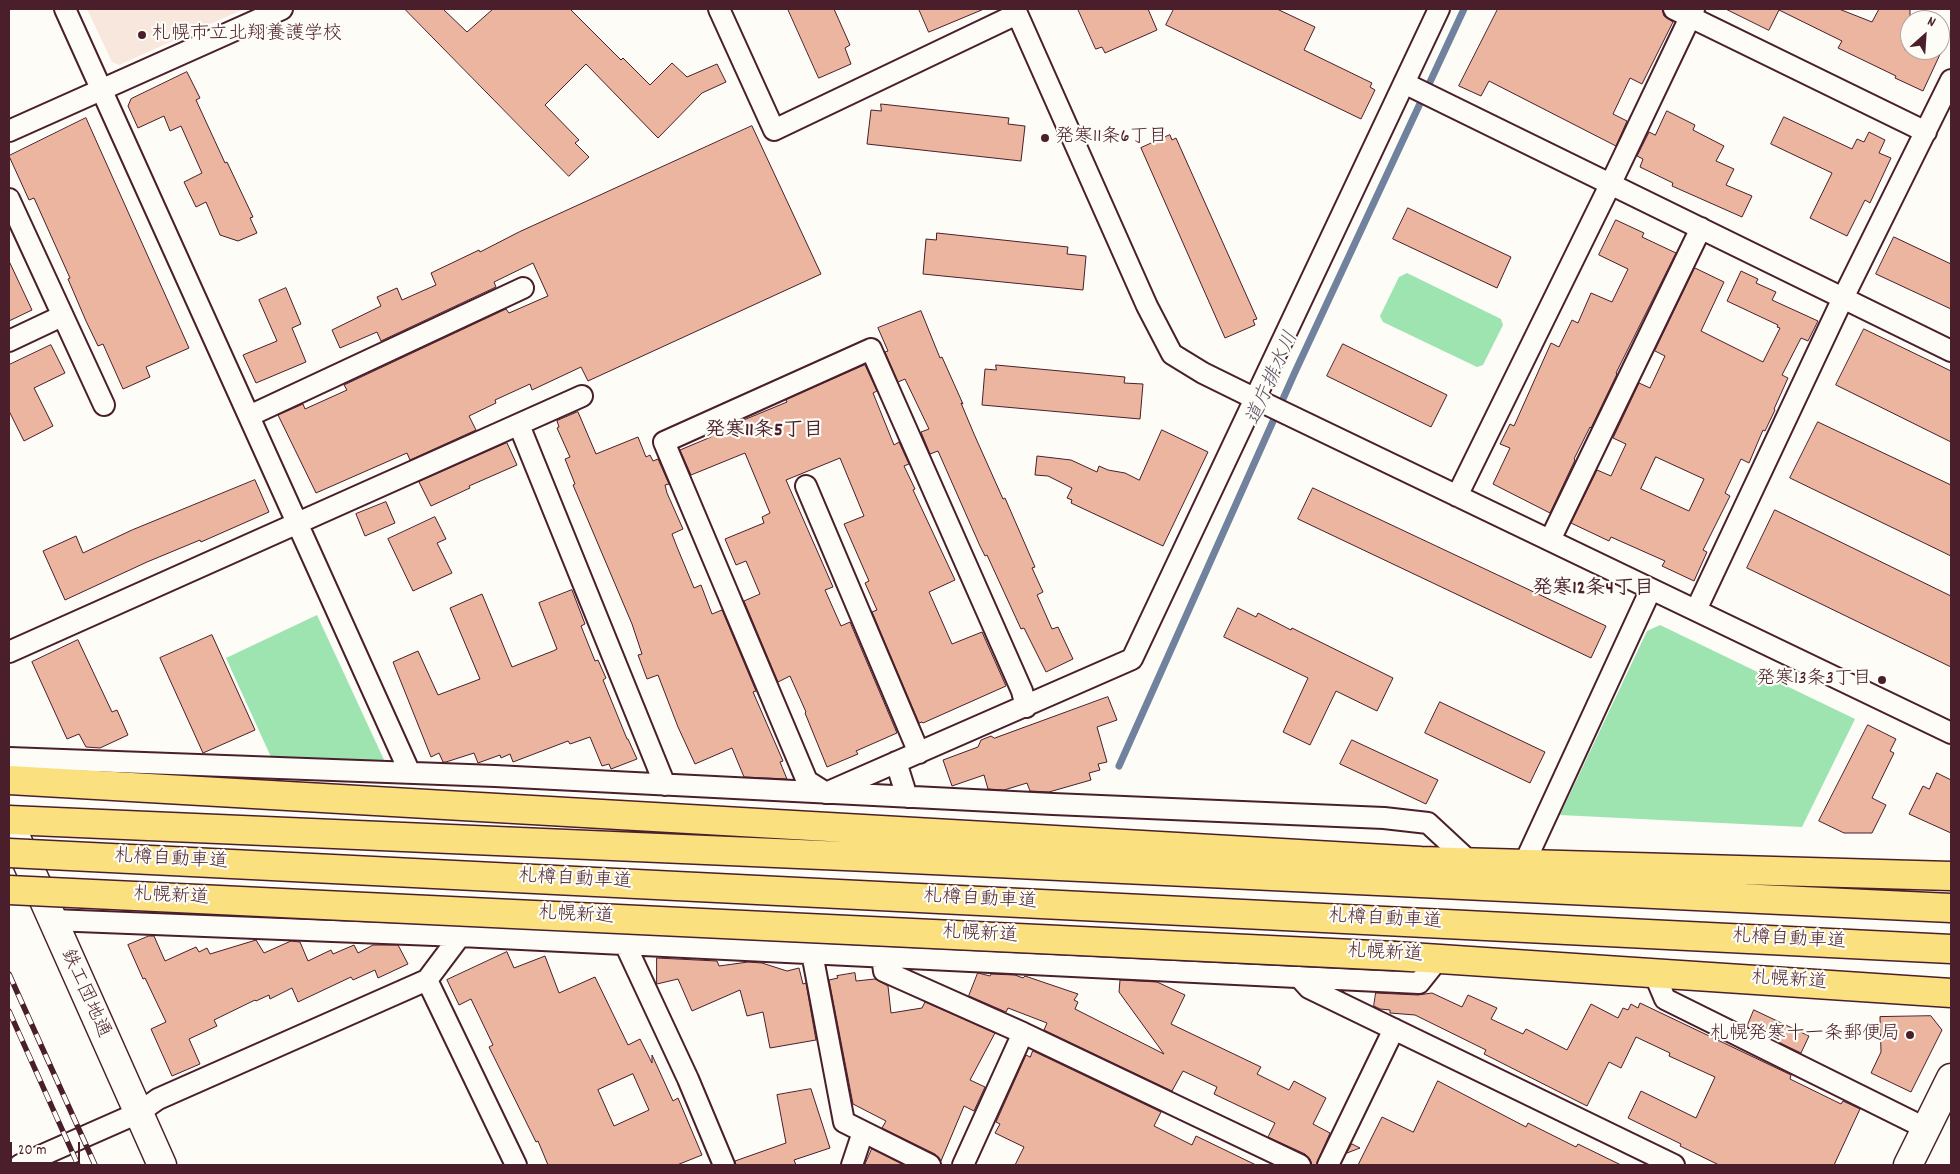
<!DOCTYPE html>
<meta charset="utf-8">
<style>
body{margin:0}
#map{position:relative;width:1960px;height:1174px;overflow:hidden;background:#fdfcf7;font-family:Dekko,sans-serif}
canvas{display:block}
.frame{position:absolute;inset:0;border:10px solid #4a1f2b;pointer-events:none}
.north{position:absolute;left:1900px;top:10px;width:50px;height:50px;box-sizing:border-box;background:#fdfcf7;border:1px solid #b5a4a5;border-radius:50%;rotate:26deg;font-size:14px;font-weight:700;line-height:20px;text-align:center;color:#4a1f2b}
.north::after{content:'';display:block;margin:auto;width:18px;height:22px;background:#4a1f2b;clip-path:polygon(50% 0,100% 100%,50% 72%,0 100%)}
.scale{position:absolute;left:10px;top:1142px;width:70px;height:22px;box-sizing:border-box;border:2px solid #4a1f2b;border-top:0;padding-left:6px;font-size:15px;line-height:18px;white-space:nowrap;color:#4a1f2b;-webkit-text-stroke:4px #fdfcf7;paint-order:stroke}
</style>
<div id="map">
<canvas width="1960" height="1174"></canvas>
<div class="frame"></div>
<div class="north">N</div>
<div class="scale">20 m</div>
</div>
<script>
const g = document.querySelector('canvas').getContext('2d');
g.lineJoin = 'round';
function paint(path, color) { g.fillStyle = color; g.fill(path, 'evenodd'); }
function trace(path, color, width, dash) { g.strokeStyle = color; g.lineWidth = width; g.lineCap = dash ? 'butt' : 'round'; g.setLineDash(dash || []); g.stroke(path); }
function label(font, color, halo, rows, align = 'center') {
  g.font = font + ' Dekko,"Klee One",sans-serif'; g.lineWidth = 4.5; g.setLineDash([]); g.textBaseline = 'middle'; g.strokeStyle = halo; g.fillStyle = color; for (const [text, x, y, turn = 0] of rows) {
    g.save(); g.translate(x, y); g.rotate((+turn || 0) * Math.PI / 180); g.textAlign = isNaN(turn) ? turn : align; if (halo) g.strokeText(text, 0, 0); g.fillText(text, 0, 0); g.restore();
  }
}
paint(new Path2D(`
 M87,9h157l-125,56 -7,-3z`), '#f8e7dd');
paint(new Path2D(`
 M1407,273l94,46 2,6 -20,40 -6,2 -94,-45 -3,-6 19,-39z
 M317,615l68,147 -114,-5 -45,-99z
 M1660,625l195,94 -53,108 -242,-12 87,-184z`), '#9ee4b1');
trace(new Path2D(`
 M1119,766l176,-394 169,-363`), '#71829e', 7);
const building = new Path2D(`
 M405,9h38l24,23 26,-23h77l51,51 2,-2 27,27 22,-22 15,14 30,-13 9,18 -24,11 -44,45 -72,-74 -41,41 34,35 -4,3 14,14 -20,19z
 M788,9h46l16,36 -5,3 6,16 -32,14z
 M919,9h65l-55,23z
 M1078,9h70l9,21 -52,23 -3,-6 -6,2z
 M1174,9h103l38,18 -11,23 68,33 -2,4 5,3 -14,29 -195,-94z
 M1498,9h164l2,7 9,6 -31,62 -12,-6 -17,36 14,7 -11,25 -127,-65 -8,15 -22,-10z
 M1726,9h113l33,13 7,-13h31v30l-5,11h37l-19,41 -28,-13 1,-2 -58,-28 4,-7 -63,-31 -10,20z
 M187,72l13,26 -4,2 29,63 2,-1 26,55 -3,1 7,15 -19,8 -18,-6 -14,-33 -10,5 -12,-25 18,-9 -21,-47 -11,5 -6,-15 -26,12 -10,-22 3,-7z
 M881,104l128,14 -1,6 17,2 -4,35 -154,-17 4,-34 10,1z
 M1667,111l28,14 -2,5 31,16 -8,15 18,8 -8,16 26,11 -10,21 -70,-31 1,-3 -33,-16 3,-8 -6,-3 12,-24 6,3z
 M1784,117l68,32 5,-10 7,3 5,-10 16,8 -6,13 12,5 -21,45 -5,-3 -18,36 -37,-18 22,-45 -61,-29z
 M86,118l103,230 -43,19 4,10 -27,12 -20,-45 -5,2 -12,-25 -18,-42 2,-1 -36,-80 -5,2 -20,-44z
 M752,126l69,148 -233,107 -7,-14 -49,23 -2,-6 -35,16 1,3 -27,13 7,14 -66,30 -3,-7 -91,40 -38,-78 25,-11 2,5 42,-19 -3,-5 162,-76 3,4 39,-17 -15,-33 -39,19 2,5 -115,54 -4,-9 -37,16 -8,-18 49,-24 -4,-9 20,-9 5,12 34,-15 -5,-12 48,-23 1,2 39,-20z
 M1170,135l2,5 4,-2 81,181 -4,1 2,5 -30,13 -84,-190z
 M1408,208l103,49 -14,31 -104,-49z
 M1616,220l28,13 -2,4 34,16 -60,120 1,1 -26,54 -1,-1 -16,32 1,1 -25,53 -57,-29 17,-36 -10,-4 10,-20 4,2 37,-83 8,4 13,-27 6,3 13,-30 21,9 16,-33 -29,-14z
 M937,233l131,14 -1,7 19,2 -3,34 -160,-16 3,-35 10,1z
 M1894,237l57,27v45l-75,-35z
 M9,261l23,49 -23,11z
 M1695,268l29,14 -23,49 62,31 17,-34 -3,-1 1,-2 -51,-24 14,-30 17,8 -2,4 20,9 -4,8 46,21 -10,20 -7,-3 -19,37 6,3 -14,31 1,1 -10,21 -2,-1 -14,33 -8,-4 -16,34 5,3 -27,54 4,2 -13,29 -32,-15 3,-5 -54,-24 -2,4 -38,-18 26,-53 14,6 15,-32 -13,-6 26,-55 11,5 15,-32 -10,-5zM1656,457l48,22 -15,32 -48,-22z
 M286,288l15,36 -9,4 14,34 -50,21 -13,-28 34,-14 -18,-41z
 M921,311l19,47 2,-1 21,47 -2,-1 13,31 29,65 2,-1 30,69 -3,1 11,24 -6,3 15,34 6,-2 15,32 -27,13 -22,-44 -3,1 -34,-74 -2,1 -5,-10 -42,-95 -8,3 -9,-22 8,-3 -24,-50 -7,3 -13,-30 3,-1 -10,-23z
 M1864,329l87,42v71l-115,-57z
 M1343,344l104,51 -16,32 -104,-51z
 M51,345l14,28 -31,15 19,38 -29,15 -15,-30v-46z
 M865,365l12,26 -4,2 21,52 5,-3 10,22 -5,2 11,23 -2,1 42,90 -26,12 23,52 30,-12 24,54 -83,37 -1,-1 -3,1 -47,-111 5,-2 -12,-27 4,-2 -25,-57 20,-8 -24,-58 -54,22 47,107 -8,3 16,36 9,-4 47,111 -41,18 2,3 -31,13 -22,-54 1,-1 -16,-36 -12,6 -34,-81 16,-7 -14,-33 -10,4 -11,-26 39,-16 -2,-6 8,-4 -25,-60 -54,22 -11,-25 31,-13 -1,-3 77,-32 -1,-2z
 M996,365l129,12 -1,6 19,1 -3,35 -158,-14 3,-36 11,1z
 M578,412l18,42 42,-17 8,20 4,-2 3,6 5,-2 11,25 -4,1 2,8 16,36 -11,5 5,13 17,41 7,-3 11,29 10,-4 34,81 -3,1 30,69 -3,1 7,17 -43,-2 -12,-29 -37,16 -17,-37 -20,-52 -11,4 -9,-24 4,-1 -10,-30 -59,-139 2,-1 -10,-25 5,-2 -13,-29 2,-1 -2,-6z
 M1818,422l133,63v71l-161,-78z
 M1162,430l46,22 -45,94 -92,-43 1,-3 -5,-2 5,-10 -24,-12 -13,-1 2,-19 34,4 26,12 2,-6 9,4 17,3 14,7z
 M507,443l10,22 -48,21 1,2 -39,18 -12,-24z
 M255,480l14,32 -68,30 -1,-2 -53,22 -82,38 -22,-49 33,-15 7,17 49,-23z
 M1313,488l293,138 -15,32 -293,-139z
 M386,502l9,21 -30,13 -9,-22z
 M1775,510l176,86v71l-204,-99z
 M435,517l11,22 -9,4 15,30 -39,18 -25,-52z
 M572,590l13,34 -4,2 14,35 3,-1 8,18 -3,2 24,59h1l9,20 -26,10 -2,-5 -7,2 -12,-29 -20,7 -2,-3 -55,21 -3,-8 -9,4 -1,-3 -22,8 -4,-10 -28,9h-3l-4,-9 -8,4 -38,-95 25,-11 20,44 42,-16 -30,-71 32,-14 30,73 41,-16 4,-2 -18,-46z
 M1238,608l18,9 2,-4 33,17 1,-2 101,50 -16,33 -41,-20 -26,54 -27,-13 25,-54 -84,-41z
 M212,635l43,95 -52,23 -43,-95z
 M78,640l34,72 5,-2 11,25 -28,13 -14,-1 -7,-13 -12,5 -35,-77z
 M1108,697l9,23 -20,7 10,35 -9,2 2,6 -11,3 2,7 -42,12 -19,-1 -3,-8 -23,7 -16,-1 -4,-14 -32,11 -9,-26 35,-13 3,-7 10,-4 3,2z
 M1440,702l105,50 -15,31 -105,-50z
 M1868,725l28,14 -6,12 4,2 -22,45 14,7 -14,28h-28l-25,-12z
 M1352,740l86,40 -12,24 -86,-40z
 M1937,773l14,7v53l-42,-19 14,-28 6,3z
 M149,936h5l11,25 31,-14 3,5 8,-4 3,6 46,-14 8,13 27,-12 9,1 8,19 23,-11 2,4 21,-9 4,8 15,-8h25l10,19 -30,14 -3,-8 -22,10 -2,-3 -53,25 -6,-14 -22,11 -1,-4 -13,6 -1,-1 -41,20 3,6 -28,13 11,25 -28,12 -21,-47 15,-7 -21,-44 -2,1 -15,-34z
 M507,952l7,16 31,-12 14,37 36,-16 33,68 12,-6 12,24v-8l21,46 5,-3 24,57 -25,10h-129l-10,-24 -2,1 -47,-95 4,-2 -22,-46 -12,6 -12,-25zM633,1074l16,36 -35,16 -16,-36z
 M657,958l60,3 2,5 29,-4 14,1 25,8 12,-3 4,16 3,-1 10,57 -46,8 -7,-36 -16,4 -7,-26 -48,21 -14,-32 -21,5z
 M855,973l1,8 19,-2 13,7 3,27 31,-5 3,-6 70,31 -25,47 15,7 -11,24 -10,-5 -23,55 -6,-7 -53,-26 4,-7 -33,-17 -24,-124 9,-2 -1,-2z
 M978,973l12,3 1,-2 24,1 8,3 2,-2 53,18 -4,6 4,2 -3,7 89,45 -45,-62 1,-12 37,2 28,13 -14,29 90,43 -4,7 32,16 5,-9 32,17 -13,26 17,9 -14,32h-4l-2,-6 -5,-5 -37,-17 7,-14 -61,-29 3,-7 -34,-16 -11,20 -128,-61 3,-7 -39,-15 -2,4 -37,-16z
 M1376,993l42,2 14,-2 30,14 6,-12 29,13 -6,11 32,15 3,-5 41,21 24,-46 27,14 5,-10 5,2 3,-6 7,4 2,-5 151,72 -1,4 51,25 2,-3 17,8 -26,56h-115l-39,-19 1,-2 -53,-26 13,-27 55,27 19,-41 -46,-21 1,-3 -34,-16 -15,31 -12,-6 -22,44 -103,-52 2,-4 -71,-35 -25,-2v-3l-10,-1 -6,-3z
 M1754,1010l55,26 -8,17 -54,-26z
 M1931,1016l11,14 -31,62 -40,-19 10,-21 -1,-35z
 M1033,1051l128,61 -7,14 38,19 4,-9 60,29h-241l9,-18 -29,-14 5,-9 -4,-2 30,-67 4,2z
 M1438,1081l88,46 2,-4 48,24 2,-3 43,21h-263l24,-48 31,15z
 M811,1089l19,59 -36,12 2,5h-60l-1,-4 51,-18 -9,-48z
 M1352,1144l8,4 -13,5z
 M872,1149l32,16h-39z`);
paint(building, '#ebb59f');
trace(building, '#4a1f2b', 1);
const street = new Path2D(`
 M65,9l345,764
 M719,9l55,121 243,-116
 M1015,9l132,297 25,48 31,19 61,30 687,330
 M1674,9l252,123
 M1404,83l547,268
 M9,131l273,-122
 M9,199l95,206
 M9,341l53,-25
 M249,416l274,-128
 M519,425l146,360
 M806,486l113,267
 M1457,496l154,-313 83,-174
 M1550,540l151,-312
 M1696,610l147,-312 108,-218
 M9,652l573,-256
 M1026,707l-4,-16 -151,-342 -207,93 143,339 19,12 306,-134 307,-650
 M9,758l486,18 558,28 331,14 44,5 42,39
 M896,762l11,35
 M1524,864l127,-275
 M52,920l408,16 959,47 20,-25
 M625,944l63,135 36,86
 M812,953l32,169 86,43
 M882,957l2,14 139,62 277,132
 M1654,973l11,26 262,130
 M1299,977l10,11 365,177
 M427,980l89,185
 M20,1165l118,-52 20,-14 269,-119 33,-44
 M852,1165l11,-33
 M963,1165l60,-132
 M1328,1165l66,-136`);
const secondary = new Path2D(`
 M9,822l153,343
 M1908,1165l43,-87`);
const highway = new Path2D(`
 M9,780l1412,81 530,15
 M9,820l859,37 1083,51
 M1395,956l556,37`);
trace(street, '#4a1f2b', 24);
trace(secondary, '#4a1f2b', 31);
trace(highway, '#4a1f2b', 31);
trace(street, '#fdfcf7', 20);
trace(secondary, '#fdfcf7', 28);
trace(highway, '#fbe080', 28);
const rail = new Path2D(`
 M9,974l86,191
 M9,1011l69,154`);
trace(rail, '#4a1f2b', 5.5);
trace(rail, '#fdfcf7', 4, [11]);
const highwayBridge = new Path2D(`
 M9,853l1942,96
 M9,890l1386,66`);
trace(highwayBridge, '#4a1f2b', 31, []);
trace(highwayBridge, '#fbe080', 28);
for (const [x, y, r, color] of [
 [142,35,5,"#4a1f2b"],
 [1045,138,5,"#4a1f2b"],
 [1882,680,5,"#4a1f2b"],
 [1910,1035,5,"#4a1f2b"]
]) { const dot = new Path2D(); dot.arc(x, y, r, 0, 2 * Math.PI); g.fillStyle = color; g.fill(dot); trace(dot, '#fdfcf7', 2); }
label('19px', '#4a1f2b', '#fdfcf7', [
 ["札幌市立北翔養護学校",152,35],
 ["発寒11条6丁目",1055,138],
 ["発寒13条3丁目",1872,680,"right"],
 ["札幌発寒十一条郵便局",1900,1035,"right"]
], 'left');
label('19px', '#4a1f2b', '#fdfcf7', [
 ["札樽自動車道",171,861,3],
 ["札樽自動車道",575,881,3],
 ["札幌新道",171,898,3],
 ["札樽自動車道",980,901,3],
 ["札幌新道",576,917,3],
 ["札樽自動車道",1385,921,3],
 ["札幌新道",980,936,3],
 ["札樽自動車道",1789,941,3],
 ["札幌新道",1385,955,3],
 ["札幌新道",1789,982,4],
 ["鉄工団地通",84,994,66]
]);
label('italic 20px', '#5e5164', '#fdfcf7', [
 ["道庁排水川",1274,379,-66]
]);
label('bold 20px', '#4a1f2b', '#fdfcf7', [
 ["発寒11条5丁目",764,432],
 ["発寒12条4丁目",1593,590]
]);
</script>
